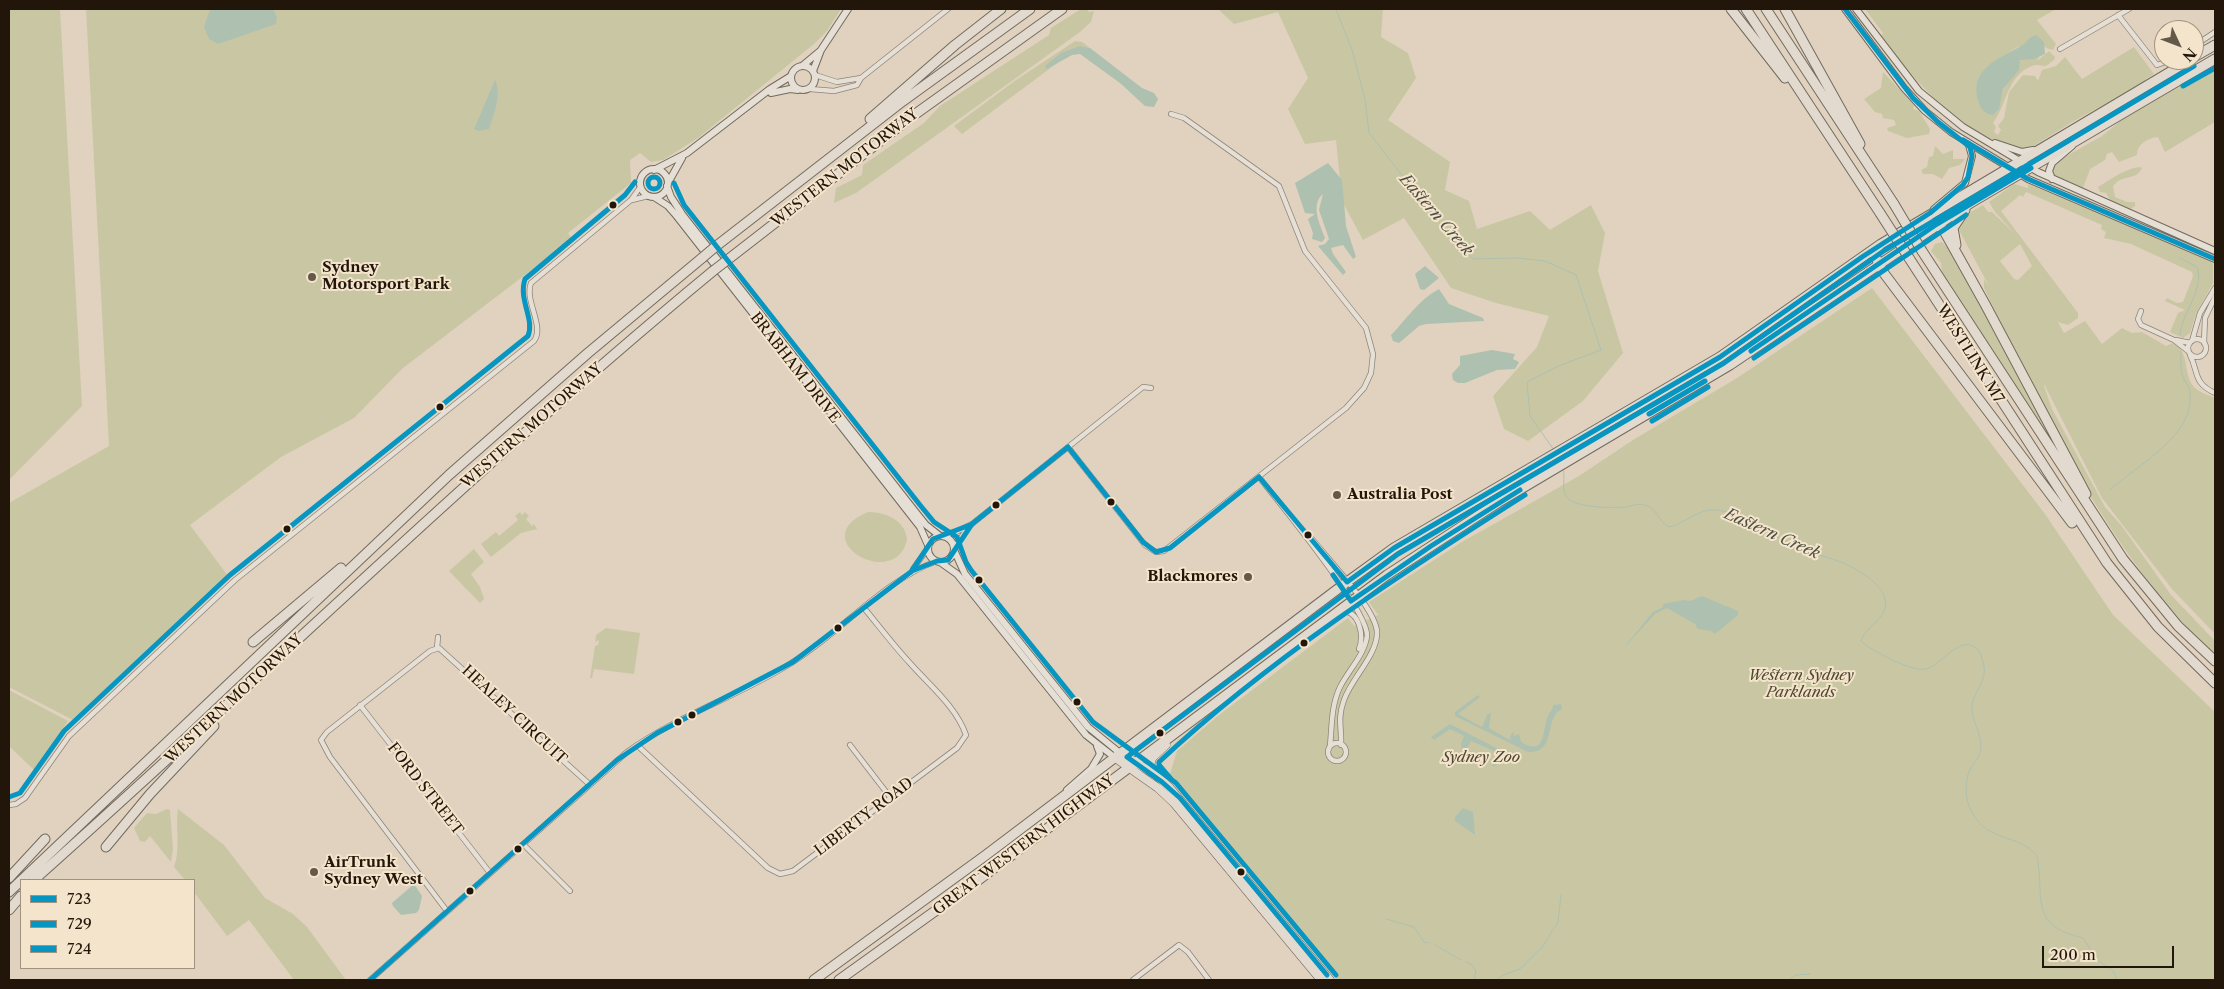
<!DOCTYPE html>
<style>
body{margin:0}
#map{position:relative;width:2224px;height:989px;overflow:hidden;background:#e0d2be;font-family:"Libre Caslon Text",serif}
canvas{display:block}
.frame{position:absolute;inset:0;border:10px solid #22160a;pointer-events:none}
.legend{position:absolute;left:20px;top:879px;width:175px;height:90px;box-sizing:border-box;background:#f4e4cc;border:1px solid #a0927e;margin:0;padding:6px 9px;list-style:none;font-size:15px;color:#22160a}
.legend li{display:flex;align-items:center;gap:10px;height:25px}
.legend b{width:25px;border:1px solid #a0927e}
.north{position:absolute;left:2154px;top:20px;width:50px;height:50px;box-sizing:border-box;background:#f4e4cc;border:1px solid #a0927e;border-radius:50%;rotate:133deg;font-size:14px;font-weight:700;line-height:20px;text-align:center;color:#22160a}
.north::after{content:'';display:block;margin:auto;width:18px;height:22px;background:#645849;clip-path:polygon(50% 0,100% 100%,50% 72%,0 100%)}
.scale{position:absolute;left:2042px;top:946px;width:132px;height:22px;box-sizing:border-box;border:2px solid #22160a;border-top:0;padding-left:6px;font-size:15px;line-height:18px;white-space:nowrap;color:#22160a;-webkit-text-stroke:4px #f4e4cc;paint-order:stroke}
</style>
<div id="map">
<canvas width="2224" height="989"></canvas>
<div class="frame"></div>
<ul class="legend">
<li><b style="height:6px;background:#0795c1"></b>723</li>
<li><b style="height:6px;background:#0795c1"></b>729</li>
<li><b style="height:6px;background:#0795c1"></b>724</li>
</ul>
<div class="north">N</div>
<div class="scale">200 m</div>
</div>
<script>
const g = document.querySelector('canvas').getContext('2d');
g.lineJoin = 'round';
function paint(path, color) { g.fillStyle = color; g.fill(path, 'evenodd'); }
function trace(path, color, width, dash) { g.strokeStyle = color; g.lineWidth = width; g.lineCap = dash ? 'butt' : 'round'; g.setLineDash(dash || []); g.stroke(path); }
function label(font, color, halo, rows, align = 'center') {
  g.font = font + ' "Libre Caslon Text",serif'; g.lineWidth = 4; g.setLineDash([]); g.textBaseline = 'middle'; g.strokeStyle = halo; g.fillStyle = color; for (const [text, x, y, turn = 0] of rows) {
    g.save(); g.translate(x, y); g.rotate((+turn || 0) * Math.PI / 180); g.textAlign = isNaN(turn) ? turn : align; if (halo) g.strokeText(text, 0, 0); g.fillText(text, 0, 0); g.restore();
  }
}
paint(new Path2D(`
 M9,9h51l22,397 -73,74z
 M86,9h755l-14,22 -13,13 -116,94 -35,22 -12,2 -11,-9 -10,7 1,23 -63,50 4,6 -169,129 -49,50 -73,39 -91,68 38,51 -155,144 -64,-33v-184l100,-57z
 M1081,9h8l-1,3 6,-1 -3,11 -11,10 -224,161 -22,10 2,-15 26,-13 1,-10 61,-42 16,-17 109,-71 2,-7z
 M1218,9h165l-2,28 27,16 8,25 -28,42 62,42 -5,28 24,11 8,28 53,-18 20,19 41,-25 14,28 -7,38 25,82 -40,48 -55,40 -24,-12 -11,-33 44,-49 12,-31 -53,-13 -45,-15 -47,-70 -41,22 -21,-39 -6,-61 -31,4 -17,-35 20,-31 -30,-66 -44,12z
 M1865,9h191l-19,11 19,24 -3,6 -7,-2 -1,-2 -8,15 12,-10 6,6 -1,3 -8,6c-4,0 -9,-1 -11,-1 -28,8 -28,40 -42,58l3,4 -2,5 4,3 3,-5 -3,-4 6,-8 5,-26 14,-17 12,1 3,5 4,-11 14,-4 9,-9 17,22 52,-32 20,27 -8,5 -2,4 -70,38 -42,26 -12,3 -2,-3 -2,2c-63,-22 -96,-62 -135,-113l2,-3zM2019,46l5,12 -6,4 1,7 -12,14 -6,11 -23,-15 8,-11z
 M1075,41l7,1 8,6 -10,-2 -118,88 -8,-8 62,-46z
 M2215,65v57l-50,30 -7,-15c-10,1 -21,7 -21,18l-18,7 -7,-10 -5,2 -2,6 -15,9 -7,19 -29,-13 -2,-5 2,-7 48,-27 23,-19z
 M1883,72l31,33 -1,4 6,2 11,18 -1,5 -22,4 -19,-7 -1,-3 9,-3 -2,-5 -11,-2 -1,-4 -7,-2 -11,-13 17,-11z
 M1935,146l8,8 10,-4v9h12l-5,6 -11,3 -7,11 -9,-5h-10l-2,-4 6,-3 2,-10 4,-1z
 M2140,167l2,1c-5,11 -16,8 -24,13l-5,5 2,11 12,5h8v4l-4,3 -21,-9 -4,-7 -6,-1 -2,-5c13,-8 28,-19 42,-20z
 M2014,184l14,4v-4c60,26 121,49 181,75l4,5v19l-17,31 -6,19 -7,5 -13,-6 8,-19 7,-3 -20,-9 2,-3 10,5 6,-1 10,-26 -1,-4 -61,-28 -27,-6 2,-6 -5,-3 1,-4 -76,-33 -3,5 -3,-2 -19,16 77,102v5l-10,7 -10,-3 6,11 21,-12 17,23 20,-16 10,5 10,-1 24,14 7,-3c18,10 9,30 21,44 6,6 14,8 21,11v236l-43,-45 -70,-91 -58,-114v2l8,23 53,98 16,18 50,70 44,46v12c-15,-7 -29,-27 -40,-40 -84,-95 -137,-212 -191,-325v-9l5,7 -30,-56 -4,-1 7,-12 21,-12 5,7h4l22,21 -19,-21 -6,-10zM2020,244l12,22 -14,14 -4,-1 -14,-18z
 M1942,242l10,10 13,21 97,185 -37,-53 -83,-132 -1,-10 -10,-12 4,-7z
 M1872,288l173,226 68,101 102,97v268h-877l-169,-203 8,-26 42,-36 129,-97 6,8 24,-11 -9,-13 93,-60 117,-66 54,-36 104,-62z
 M520,512l2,3 3,-3 4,4 -3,3 6,7 2,-2 3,5 -16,4 -30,24 -10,-13 15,-12 3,4 19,-16 -3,-4z
 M868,512c17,0 38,8 39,28 -12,52 -104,-1 -39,-28z
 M474,549l10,13 -13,12 9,13 4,12 -4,4 -31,-32z
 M606,628l34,5 -6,41 -40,-5 -2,9h-2l5,-32 3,-1 1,-5 -4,2 1,-7z
 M9,690l59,31 -34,49 -25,-24z
 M167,809l3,1 3,39 -2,13 -21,-26 -5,6 -5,-1 -6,-13 13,-15 9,1z
 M178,809l46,36 41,53 28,16 14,13 39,53h-52l-45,-60 -22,16 -33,-44v-12h-9l-11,-13c7,-18 1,-39 4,-58z`), '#c9c7a3');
paint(new Path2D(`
 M210,9h63l4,8 -1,7 -58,20 -9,-5 -5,-12z
 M2036,35l8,7 1,12 -11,5 -14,1 -1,10 -16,19 -4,20 -6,6c-8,-1 -12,-5 -14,-12 -12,-36 22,-44 45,-59 5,-4 5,-7 12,-9z
 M1080,46l10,2 52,40 12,5 4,6 -4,8 -9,-1 -25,-23 -40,-29 -8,1 -25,14 -2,-3 16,-13z
 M495,80c7,15 -1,34 -6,49l-11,2 -4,-2z
 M1328,163l14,17 4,46 10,31 -3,2 -10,-14 -12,3 2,6 13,18 -3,3 -25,-29 7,-2 4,-5 -10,-29 4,-16c-13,10 -3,31 2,44l-3,4 -10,-3 1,-6 -5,-14 7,-5 -10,-1 -10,-30z
 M1425,266l14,12 -15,12 -4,-1 -5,-15z
 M1439,289l10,15 34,14 1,3 -58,3 -7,2 -20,17 -6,-2 -2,-6c16,-16 27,-35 48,-46z
 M1492,350l23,4 -2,5 6,3 -4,7 -18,1 -32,13h-7l-5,-3 -1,-6 8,-9v-9z
 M1702,596l36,15v4l-23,19 -4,-3 -13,-2 -3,-5 -28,-16 -12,6 -33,36 31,-38 10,-5v-3l20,-4 7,1z
 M1478,695l2,2 -22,17 24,13 6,-14 1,2 2,-3 -2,16 21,12 1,-6 3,-2v4l5,-2 2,8c25,15 21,-11 27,-26 2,-5 5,-6 5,-11l8,-1 1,5c-19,9 -4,44 -34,43l-73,-36v-4z
 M1450,724l56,29 -12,14 -2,-3 6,-5 3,-5 -30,-13 -5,9h-4l-1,-6 3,-8 -14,-7 -16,11 -3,-3z
 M1463,808l10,4 2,23 -20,-14v-4z
 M414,884l8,12 -3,14 -3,3 -15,2 -8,-9 -1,-3z`), '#aec0af');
trace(new Path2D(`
 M1336,9l16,41 13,49 4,34 69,88 35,38 45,-1 27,3 31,14 25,75 -40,15 -34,17 3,34 24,34
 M2180,258l17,9c8,22 -15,45 -17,68
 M1563,469c3,10 -2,18 3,27 6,12 46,12 59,11 7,-1 12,-4 20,-2 12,2 14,19 25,22 15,-4 29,-19 46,-17 26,2 56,26 80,37 20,9 42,11 61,23 9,5 23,15 27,26 8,22 -18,28 -23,45 11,10 50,31 65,28 15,-3 34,-36 51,-20 3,2 4,6 5,10 8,20 -7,29 -10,46 -2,16 13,31 8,48 -2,6 -7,11 -10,16 -5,11 -5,26 -1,37 15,38 49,26 68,50 8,43 -9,69 46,82l14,22 16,11 4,9
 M2110,490c28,-26 85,-54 80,-98 -1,-7 -7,-12 -8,-18 -2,-7 -1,-16 -1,-23
 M1386,919l28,8 10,15 4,1
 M1435,945l26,15
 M1466,962l5,2 5,7 -2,9
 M1496,980l7,-5 17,-6 23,-23 15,-24 3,-27
 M1789,980l7,-5 14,-1`), '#aec0af', 1);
const street = new Path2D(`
 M2118,15l39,50 14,-5
 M2194,46l21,-14
 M2060,49l69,-40
 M815,75l22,7 24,-4
 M810,89l24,2 23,-6 4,-7 87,-69
 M632,200l16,-4
 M2141,311l-3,8 3,6 33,15 14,11
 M2188 348a9 9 0 1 1 18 0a9 9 0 1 1-18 0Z
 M2176,340l14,3
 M2192,341l8,-28 15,-25
 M2204,343l1,-25 10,-21
 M2190,355c9,18 3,28 25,38
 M1068,447l77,98 11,7 8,-1 182,-143 18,-20 7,-15 2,-19 -7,-26 -61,-77 -26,-65 -95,-68 -13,-4
 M1259,477c19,24 110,134 108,159 -2,18 -19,35 -27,51 -9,19 -8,39 -10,59
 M1305,533l7,6c16,20 64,70 65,93 1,22 -26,47 -33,68 -7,19 -2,28 -3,45
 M942,536l16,-5 14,-7 171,-137 8,1
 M954,548l13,-19
 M913,569l15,-21
 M1342,611c18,0 22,25 17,38
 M437,648l1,-11
 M360,705l130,168
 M1328 752a9 9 0 1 1 18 0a9 9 0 1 1-18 0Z
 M637,745l131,123 12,6 13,-3 164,-123 9,-13c-10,-29 -37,-50 -57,-73 -16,-17 -30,-36 -45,-54
 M850,745l40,52
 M9,805l7,-1 9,-6 44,-62 166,-156 299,-239c11,-15 -10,-40 -3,-58l100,-83 10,-14
 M523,844l47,47
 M447,911l-117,-154 -9,-17 6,-8 103,-81 9,-3 150,136
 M370,980l257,-228c50,-36 109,-55 161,-87 49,-29 97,-86 149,-104
 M1133,980l46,-35 9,7 21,28`);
const secondary = new Path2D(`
 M1845,9l59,79 21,23 26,21 77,47 187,80
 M1856,9l63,82 44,36 75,45 177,79
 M791 78a12 12 0 1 1 24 0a12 12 0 1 1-24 0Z
 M802,66l18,-15
 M813,71l8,-21 27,-41
 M771,93l19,-4 8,1
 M1995,143l27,9 11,-2
 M640 183a14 14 0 1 1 28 0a14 14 0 1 1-28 0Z
 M654,170l33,-17 83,-64 21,-13
 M2052,179l-3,-8 3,-8 20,-17
 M668,183l14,-25
 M667,186l4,11 11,17 232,296 12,15 14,11
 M654,197l14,9 7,8 245,313 8,18
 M1934,209l31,-26 7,-27 -3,-11
 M928 549a13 13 0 1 1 26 0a13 13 0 1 1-26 0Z
 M954,550l11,24 123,153 32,26
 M940,562l17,12 129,161 28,22
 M1067,790l24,-21 9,-15 -3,-8`);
const primary = new Path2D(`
 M1120,753l36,22 14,13 160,192
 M1114,757l44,31 16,15 147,177
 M1154,773l-4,-6 2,-9 14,-13`);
const highway = new Path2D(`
 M1731,9l54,69
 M1746,9l134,204
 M1766,9l128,195
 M1785,9l75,135
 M2194,57l21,-12
 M870,119l85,-74 46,-36
 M1915,227l16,-4 12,6 42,75 101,190
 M1956,245l-3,-17 12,-18
 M1879,246l-4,10 8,16 189,251
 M715,247l188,-146 127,-92
 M1922,251l201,308 55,67 37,35
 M1909,258l198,305 51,64 57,56
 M726,261l188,-146 148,-106
 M253,642l88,-74
 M106,847l44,-53 64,-68
 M9,878l36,-39
 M34,880c227,-202 444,-415 679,-609
 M9,892l440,-417 139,-122 114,-95
 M9,910l12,-14
 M814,980l172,-125 361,-273 47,-34 326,-191 161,-113 309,-184
 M839,980l138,-99 410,-306 112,-73 231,-137 242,-163 243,-143`);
trace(street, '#8e8478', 6);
trace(secondary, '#736b5f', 8);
trace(primary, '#736b5f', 9);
trace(highway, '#736b5f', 11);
trace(street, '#e6dfd5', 4.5);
trace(secondary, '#e6dfd5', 6);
trace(primary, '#e2dace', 8);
trace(highway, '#e2dace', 9);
const highwayBridge = new Path2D(`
 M1894,204l28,47
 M1880,213l29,45
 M702,258l13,-11
 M713,271l13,-10`);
trace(highwayBridge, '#736b5f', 11, []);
trace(highwayBridge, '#e2dace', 9);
trace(new Path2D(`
 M1963,140l65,39 187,80
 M1751,351l186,-127 94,-56
 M1649,414l56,-33
 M1068,447l75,95 13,10 14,-4 89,-71
 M1259,477l88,105 47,-34 326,-191 142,-100 68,-44 33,-28 5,-8 4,-21 -2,-9 -32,-25 -25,-24 -68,-89
 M911,572l22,-33 37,-14
 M1333,575l18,26 80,-55 89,-56
 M370,980l247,-220 40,-27 136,-71 119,-91 25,-10 11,-1 24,-36 96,-77`), '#0795c1', 5);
trace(new Path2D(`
 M2183,86l32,-18
 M1754,358l212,-143
 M1652,421l56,-34
 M1171,779l-12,-14v-3c109,-102 240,-187 366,-267
 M1327,975l-147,-177 -18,-16 -35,-25 271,-203 326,-191 161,-113 309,-184`), '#0795c1', 5);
trace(new Path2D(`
 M648 183a6 6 0 1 1 12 0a6 6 0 1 1-12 0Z
 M674,183l10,22 236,300 14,17 23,15 9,25 5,8 122,152 83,61 160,192
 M9,797l11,-4 44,-62 166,-156 298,-239c7,-17 -10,-36 -3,-57l100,-84 10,-13`), '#0795c1', 5);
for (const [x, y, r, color] of [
 [613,205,4.5,"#22160a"],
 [312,277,5,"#645849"],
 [440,407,4.5,"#22160a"],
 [1337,495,5,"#645849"],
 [1111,502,4.5,"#22160a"],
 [996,505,4.5,"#22160a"],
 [287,529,4.5,"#22160a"],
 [1308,535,4.5,"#22160a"],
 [1248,577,5,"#645849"],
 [979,580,4.5,"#22160a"],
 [838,628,4.5,"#22160a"],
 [1304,643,4.5,"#22160a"],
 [1077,702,4.5,"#22160a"],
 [692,715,4.5,"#22160a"],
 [678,722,4.5,"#22160a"],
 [1160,733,4.5,"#22160a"],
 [518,849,4.5,"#22160a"],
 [314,872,5,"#645849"],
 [1241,872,4.5,"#22160a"],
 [470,891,4.5,"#22160a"]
]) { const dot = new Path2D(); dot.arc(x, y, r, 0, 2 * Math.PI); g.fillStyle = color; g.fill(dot); trace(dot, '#f4e4cc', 2); }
label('15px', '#22160a', '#f4e4cc', [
 ["WESTERN MOTORWAY",845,168,-38],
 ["WESTLINK M7",1970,354,58],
 ["BRABHAM DRIVE",795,368,52],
 ["WESTERN MOTORWAY",532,426,-41],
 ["WESTERN MOTORWAY",234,699,-43],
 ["HEALEY CIRCUIT",514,715,43],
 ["FORD STREET",425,789,52],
 ["LIBERTY ROAD",864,817,-37],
 ["GREAT WESTERN HIGHWAY",1024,845,-37]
]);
label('bold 15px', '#22160a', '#f4e4cc', [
 ["Sydney",322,268],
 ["Motorsport Park",322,285],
 ["Australia Post",1347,495],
 ["Blackmores",1238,577,"right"],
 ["AirTrunk",324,863],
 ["Sydney West",324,880]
], 'left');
label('italic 15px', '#4e4831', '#f4e4cc', [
 ["Western Sydney",1801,676],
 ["Parklands",1801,693],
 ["Sydney Zoo",1481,758]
]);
label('italic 16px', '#4c4f42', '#f4e4cc', [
 ["Eastern Creek",1436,215,49],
 ["Eastern Creek",1772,534,24]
]);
</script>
